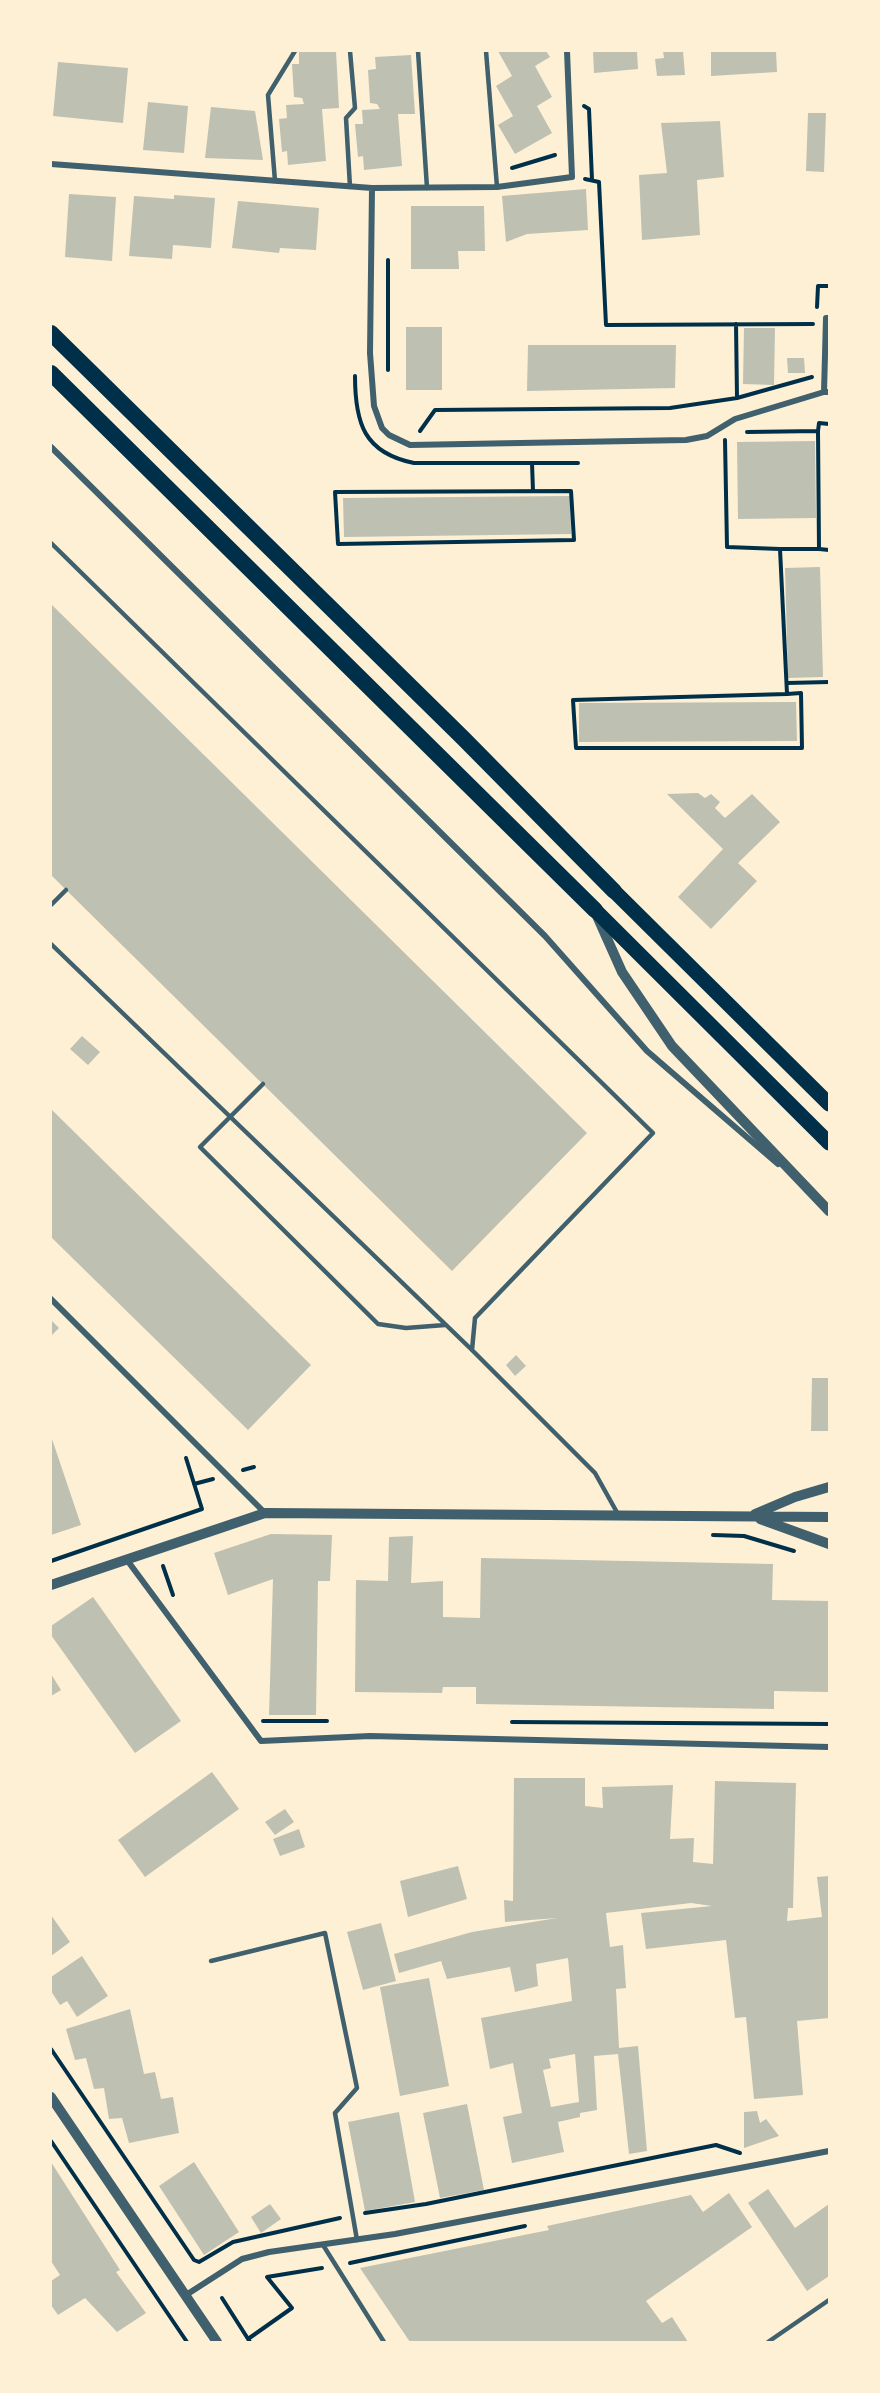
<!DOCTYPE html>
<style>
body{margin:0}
#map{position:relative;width:880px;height:2393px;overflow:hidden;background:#fdf0d5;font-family:"DejaVu Sans",sans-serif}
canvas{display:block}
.frame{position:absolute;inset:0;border:52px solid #fdf0d5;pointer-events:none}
</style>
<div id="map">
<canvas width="880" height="2393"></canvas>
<div class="frame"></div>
</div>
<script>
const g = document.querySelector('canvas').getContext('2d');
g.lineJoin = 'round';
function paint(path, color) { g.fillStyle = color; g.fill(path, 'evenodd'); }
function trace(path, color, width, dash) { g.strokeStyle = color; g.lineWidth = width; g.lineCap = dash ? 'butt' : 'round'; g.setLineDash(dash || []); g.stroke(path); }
paint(new Path2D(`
 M299,51h37l3,57 -17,1 4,52 -38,4 -1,-14 -5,1 -3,-33 8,-1 -1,-13 18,-1 -2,-6 -8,-1 -2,-33h7z
 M498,51h48l4,6 -15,9 17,31 -15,9 15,27 -37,21 -17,-29 15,-9 -17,-30 16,-10z
 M593,51h44l1,18 -44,4z
 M663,51h20l2,24 -28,1 -2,-17 9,-1z
 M711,51h65l1,21 -66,4z
 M411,55l4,59h-17l4,52 -38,4 -1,-14 -5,1 -3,-33h8l-1,-14 18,-1 -3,-5 -7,-1 -2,-33 8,-1 -1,-12z
 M58,62l70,6 -5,55 -70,-7z
 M148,102l40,4 -4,47 -41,-3z
 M211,107l44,4 8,49 -58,-2z
 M808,113h18l-2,59 -18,-1z
 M720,121l4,56 -27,3 3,55 -58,5 -3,-65 28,-2 -6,-50z
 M586,189l2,41 -61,4 -21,8 -4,-46z
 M69,194l47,3 -4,64 -47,-4z
 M174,195l41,3 -4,50 -38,-3 -1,14 -43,-3 5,-60 40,3z
 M238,201l81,7 -3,42 -36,-2 -1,5 -47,-5z
 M411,206h73l1,45h-27l1,18h-48z
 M406,327h36v63h-36z
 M744,328h31l-1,57 -31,-1z
 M528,345h148l-1,43 -148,3z
 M787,358h17l1,15h-17z
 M815,441l1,77 -78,1 -1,-77z
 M570,496l1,38 -227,3 -1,-39z
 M820,567l3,110 -35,1 -3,-110z
 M51,604l536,529 -135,138 -401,-396z
 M796,702l1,39 -218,1v-39z
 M698,793l7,5 6,-4 9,8 -5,6 10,10 27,-24 28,28 -42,41 19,18 -46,48 -33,-32 45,-48 -56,-55z
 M82,1036l18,16 -12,13 -18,-16z
 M51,1109l260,256 -63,65 -197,-193z
 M51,1320l8,8 -8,8z
 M516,1355l10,11 -11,10 -9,-11z
 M812,1378h17v53h-18z
 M51,1436l30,89 -30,10z
 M271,1534l61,1 -2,46h-12l-2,134h-47l4,-136 -45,16 -14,-42z
 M413,1536l-2,47 32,-2v36l37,1 1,-60 292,6 -1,36 57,1v91l-55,-1v18l-298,-5v-17h-33l-1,6 -87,-1 1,-112 32,1 1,-44z
 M93,1597l88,124 -46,32 -84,-118v-9z
 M51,1674l10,16 -10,6z
 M212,1772l27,37 -94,68 -27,-37z
 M514,1778h71v28l18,2 -1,-21 71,-2 -3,54 24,-1 -1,24 20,2 2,-83 81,2 -3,125h-5l-1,13 35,-4 -5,-40 12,-1v142l-32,3 6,74 -49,4 -8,-82 -11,1 -9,-78 -80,9 -5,-36 71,-7 -21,-3 -85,10 4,34 13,-2 3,43 -10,1 3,59 19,-2 9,105 -18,3 -11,-100 -24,2 3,54 -17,3v4l-22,5 6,30 -52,11 -9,-46 19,-4 -9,-50 -23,6 -9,-51 91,-17 -4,-43 -32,6 2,22 -23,6 -5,-25 -63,12 -6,-18 -42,12 -5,-19 78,-22 85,-14 -52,4 -1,-22 9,1zM575,2054l4,48 -28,5 -8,-37 8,-2 -2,-9z
 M285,1809l9,13 -19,13 -10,-13z
 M299,1829l6,18 -25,9 -7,-17z
 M458,1866l9,33 -59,18 -8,-36z
 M51,1915l19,27 -19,14z
 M381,1923l15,58 -33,9 -16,-58z
 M82,1956l26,40 -31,21 -10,-16 -7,4 -9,-14v-14z
 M429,1978l20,108 -49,10 -20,-109z
 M130,2009l14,65 11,-2 6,27 12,-2 6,36 -50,10 -7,-25 -13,1 -5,-31 -10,1 -8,-31 -11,2 -9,-31z
 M467,2104l17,86 -44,8 -17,-85z
 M757,2111l3,12 6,-4 13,17 -35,12v-36z
 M399,2112l16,90 -50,9 -17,-89z
 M51,2162l69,108 -4,2 30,41 -29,19 -32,-34 -27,17 -7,-10v-24l9,-6 -9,-14z
 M194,2162l45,70 -35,23 -45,-69z
 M768,2189l27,39 34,-24v72l-22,15 -59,-88z
 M729,2193l23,34 -106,74 16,22 10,-6 16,25h-278l-50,-74 189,-38 -2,-4 144,-31 12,17z
 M270,2204l11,15 -20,14 -10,-16z`), '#bec0b2');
trace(new Path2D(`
 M584,106l5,3 3,71
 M512,168l43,-13
 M585,179l14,3 7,143 207,-1
 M388,260v110
 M817,307l1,-21h11
 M736,324l1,74
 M355,376c0,47 9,77 59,87h164
 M420,431l15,-21 235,-2 67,-10 75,-21
 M818,431l1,118 10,1
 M747,432l71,-1 1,-8 10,1
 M725,440l2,107 53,2 7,145 14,-1 1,55h-226l-3,-48 214,-6
 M532,463l1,28
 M571,491l3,49 -236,4 -3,-52z
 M780,549h39
 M787,683l42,-1
 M243,1470l11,-3
 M194,1484l19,-5
 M713,1535l31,1 50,15
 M51,1561l151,-52 -16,-51
 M163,1566l10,29
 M263,1721h64
 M512,1722l317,2
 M51,2049l143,211 5,2 34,-20 107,-24
 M51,2141l136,201
 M365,2213l61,-9 290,-59 24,8
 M350,2263l175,-37
 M222,2298l28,44
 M248,2339l44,-31 -25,-31 55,-9`), '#003049', 4);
trace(new Path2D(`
 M418,51l9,137
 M486,51l11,136
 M275,181l-7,-86 27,-44
 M350,187l-4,-69 9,-10 -5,-57
 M51,543l602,590 -178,185 -3,32
 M51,905l15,-15
 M51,944l421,406 123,123 24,43
 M263,1084l-63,63 178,177 28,4 39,-3
 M211,1961l114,-28 32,155 -22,25 22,127
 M323,2245l61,97
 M768,2342l61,-42`), '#3f606c', 4.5);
trace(new Path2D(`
 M51,164l321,24 125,-1 75,-10 -5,-126
 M372,188l-2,165 4,53 8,22 7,7 21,10 276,-5 21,-4 28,-17 89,-27
 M829,318h-3l-2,74h5
 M51,447l494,489 102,115 131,113
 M51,1299l214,214
 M127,1560l134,181 109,-5 459,11
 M186,2295l56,-36 27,-7 126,-18 434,-83`), '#3f606c', 6);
trace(new Path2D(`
 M597,916l25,56 50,74 157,165
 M755,1514l40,-17 34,-10
 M760,1519l69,25
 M51,1585l214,-72 564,4
 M51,2097l166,245`), '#3f606c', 10);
trace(new Path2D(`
 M614,891l215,213
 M595,910l234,233`), '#003049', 15);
trace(new Path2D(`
 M51,333l412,405 151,153
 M51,373l544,537`), '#003049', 16);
</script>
